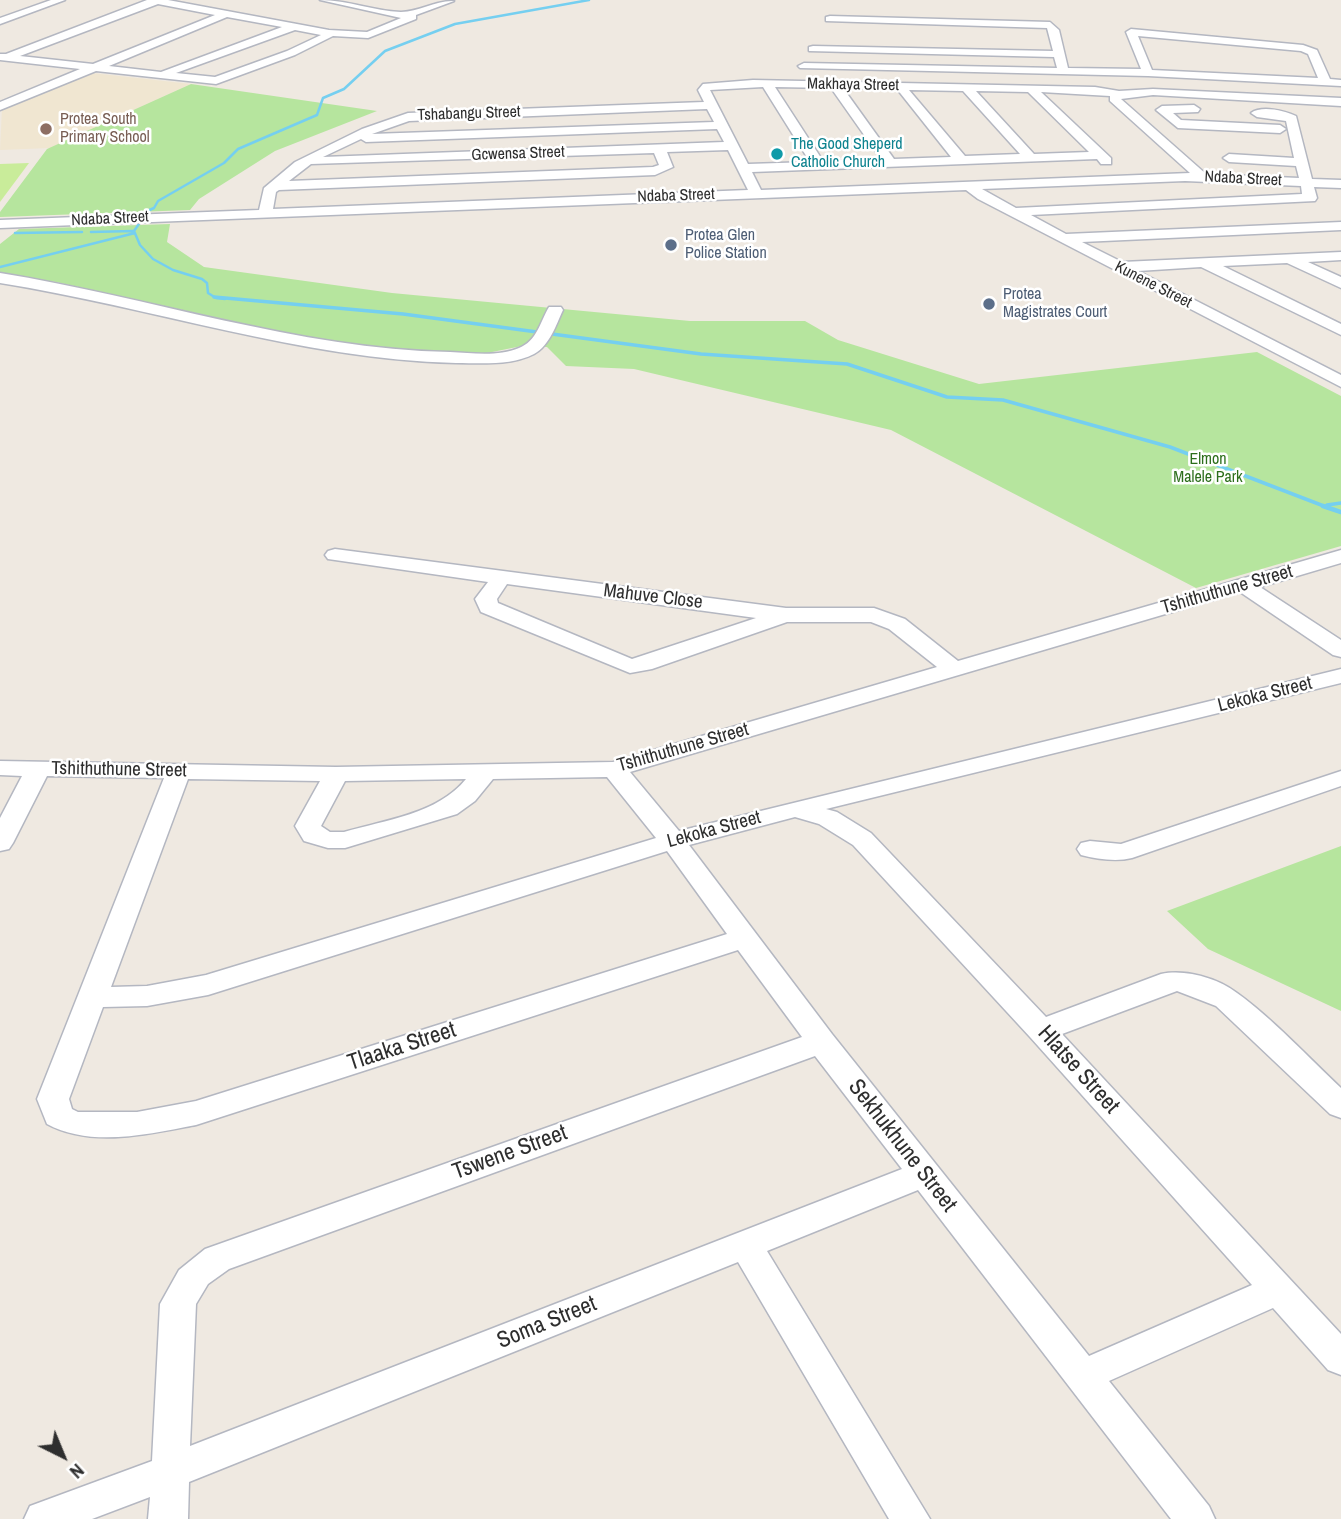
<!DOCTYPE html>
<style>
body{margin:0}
#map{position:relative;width:1341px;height:1519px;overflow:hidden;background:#efe9e1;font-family:"Archivo Narrow",sans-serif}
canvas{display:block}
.north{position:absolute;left:28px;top:1421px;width:70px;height:70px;-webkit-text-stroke:5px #fff;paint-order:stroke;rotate:137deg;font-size:19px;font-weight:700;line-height:28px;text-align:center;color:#2e2e2e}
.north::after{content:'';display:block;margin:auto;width:24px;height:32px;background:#2e2e2e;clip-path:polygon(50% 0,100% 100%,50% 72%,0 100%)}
</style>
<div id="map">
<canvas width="1341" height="1519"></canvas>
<div class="north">N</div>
</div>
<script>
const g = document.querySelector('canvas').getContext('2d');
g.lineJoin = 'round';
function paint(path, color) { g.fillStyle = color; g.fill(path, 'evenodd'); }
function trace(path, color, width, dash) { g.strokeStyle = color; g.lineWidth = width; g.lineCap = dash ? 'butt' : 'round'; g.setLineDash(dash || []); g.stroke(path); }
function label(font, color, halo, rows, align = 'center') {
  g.font = font + ' "Archivo Narrow",sans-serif'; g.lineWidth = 5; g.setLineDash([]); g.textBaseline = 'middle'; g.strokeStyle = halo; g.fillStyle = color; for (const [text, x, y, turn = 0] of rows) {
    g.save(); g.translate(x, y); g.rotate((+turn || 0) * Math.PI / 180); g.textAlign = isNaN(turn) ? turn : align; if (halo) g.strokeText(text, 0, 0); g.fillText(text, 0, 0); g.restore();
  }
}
paint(new Path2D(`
 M92,73l99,11 -141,64 -50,2 2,-42z`), '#f0e6d1');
paint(new Path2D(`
 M191,84l186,27 -102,40 -76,48 -9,11 -190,7v-5l47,-63z
 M170,224l-3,18 37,25 188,26 298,28h115l33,19 141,44 278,-32 84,44v150l-145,42 -305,-158 -257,-61 -68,-3 -19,-19 -25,-1 -50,10 -114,-7 -302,-67 -56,-7v-31l19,-15z
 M1341,846v165l-133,-62 -41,-38z`), '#b6e59e');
paint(new Path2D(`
 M29,163l-29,39v-38z`), '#c9ec9a');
trace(new Path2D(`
 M145,212l9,-4 4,-7 66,-38 14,-14 79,-34 6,-17 21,-9 41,-38 70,-27 134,-24
 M141,221l-7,10 6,14 13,14 20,11 29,9 5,4 1,10 8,5 9,1
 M91,232l42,-1
 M15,233l67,-1
 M0,267l135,-34`), '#75cff0', 2.5);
trace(new Path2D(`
 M214,297l189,17 298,40 146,10 100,33 56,3 167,47 159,61
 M1327,505l14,-2`), '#75cff0', 3.5);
trace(new Path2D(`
 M1323,506l18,6`), '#75cff0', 4.5);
const minor = new Path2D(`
 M51,0h14l-65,24v-6z
 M147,0h21l161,30 38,2 34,-14 -81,-18c28,0 54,11 81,12 18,0 35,-12 53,-11l-38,14v4l-48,19 -35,-2 -38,19 -79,29 -120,-13 -96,39v-8l80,-33 -80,-9v-6h6zM158,4l57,11 -122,49 -73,-8zM227,17l55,10 -121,45 -52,-6zM295,30l26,5 -34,16 -72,26 -39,-4z
 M830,16l220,6 9,8 9,38 73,1 -15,-37 5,-3 172,16 14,5 13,29 11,1v6l-193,-10 -348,-8 -2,-2 6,-3 253,5 -3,-11 -245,-6v-4l4,-1 240,5 -6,-23 -221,-7v-4zM1138,36l163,15 7,3 10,24 -166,-8z
 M753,80l342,7 24,4 34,-2 188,9v8l-188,-11 -32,4 85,75 93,4 -3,-12 -67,-4 -6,-4 6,-4 65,4 -8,-37 -29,-4 -6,-4c11,-8 34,-2 45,3l16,63 29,1v8l-27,-1 3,11 -2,3 -284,14 35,19 275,-12v8l-259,12 40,20 219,-10v8l-33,2 33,15v11l-54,-25 -64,3 118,58v11l-140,-68 -63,4 203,104v12l-363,-188 -12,-9 -966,38v-8l259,-10 5,-22 31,-26 67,-33 46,-16 296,-11 -6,-12 5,-6zM763,87l47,75 -62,2 -38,-74zM775,87l56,1 50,71 -58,2zM843,88l54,1 54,68 -57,2zM909,90l54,1 57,63 -55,2zM976,91l52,1 61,60 -55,2zM1041,92l69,4v5l80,72 -429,17 -9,-18 345,-13 4,5h10v-6zM707,109l7,13 -342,12 37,-13zM717,129l7,13 -401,15 38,-18 5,3zM728,150l20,40 -475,19 3,-17 3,-2 376,-15 18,-8 -6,-15zM654,153l5,12 -6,2 -364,14 22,-17zM1185,181l116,5 1,8 -286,14 -34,-19z
 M1194,105l6,4 -2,3 -25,1 8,7 99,5 6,4 -6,4 -102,-5 -22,-18 6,-4z
 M0,273c150,24 297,76 450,79 22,1 48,5 69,-4 18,-7 21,-26 30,-41h12l2,3c-7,15 -13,35 -29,44 -23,12 -53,9 -78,9 -156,-4 -304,-56 -456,-80z
 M335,549l451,59h88l31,11 53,42 383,-111v13l-81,24 81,53v17l-8,-2 -93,-63 -610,180 49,59 662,-162v14l-515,126 11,3 34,21 175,184 115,-43c25,-5 56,4 76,19 35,25 72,65 104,95v30l-11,-4 -114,-108 -39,-15 -115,43 279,300v41l-13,-5 -55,-62 -164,73 100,125 6,13h-44l-253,-329 -151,61 163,268h-41l-151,-257 -549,220 -1,37h-40l2,-22 -58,22h-68l6,-13 122,-45 8,-157 19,-34 26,-21 597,-212 -64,-87 -542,175c-47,9 -105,23 -149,-1l-10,-25 127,-321 -117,-2 -34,67 -4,6 -9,2v-33l22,-42 -22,-1v-14l336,6 277,-5 324,-95 -48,-38 -18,-7h-84l-135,47 -22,4 -149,-61 -6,-13 13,-17 -160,-23 -3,-4 3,-4zM507,584l249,34 -124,41 -134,-56 -1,-4zM607,777l49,61 -450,137 -59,11 -36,1 77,-208 132,2 -25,45 9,15 24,7h17l112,-34 18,-13 18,-22zM466,779c-28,35 -81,41 -122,53h-14l-9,-6 24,-45zM795,817l24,7 34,21 177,192 222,248 -163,71 -257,-322 -143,-189zM667,851l60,83 -531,167 -59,11h-59l-6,-3 -3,-10 34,-92 44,-1 61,-11zM815,1056l87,113 -712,277 6,-142 12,-20 21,-15z
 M1341,771v15l-209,72c-16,4 -35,1 -51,-3l-4,-6 4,-6 9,-2 31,3z`);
trace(minor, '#b4b7c1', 3);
paint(minor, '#fff');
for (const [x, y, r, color] of [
 [46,129,7,"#8d6e63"],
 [777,154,7,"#0f9aa8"],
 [671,245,7,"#5c6f8a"],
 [989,304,7,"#5c6f8a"]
]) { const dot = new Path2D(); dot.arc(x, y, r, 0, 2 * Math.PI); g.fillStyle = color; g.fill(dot); trace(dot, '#fff', 2.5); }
label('16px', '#2e2e2e', '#fff', [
 ["Makhaya Street",853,85,1],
 ["Tshabangu Street",469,114,-2],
 ["Gcwensa Street",518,154,-2],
 ["Ndaba Street",1243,179,3],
 ["Ndaba Street",676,196,-2],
 ["Ndaba Street",110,219,-3],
 ["Kunene Street",1153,285,27]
]);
label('16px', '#785e54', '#fff', [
 ["Protea South",60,120],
 ["Primary School",60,138]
], 'left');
label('16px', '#0d838f', '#fff', [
 ["The Good Sheperd",791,145],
 ["Catholic Church",791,163]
], 'left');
label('16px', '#4e5e75', '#fff', [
 ["Protea Glen",685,236],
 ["Police Station",685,254],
 ["Protea",1003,295],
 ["Magistrates Court",1003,313]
], 'left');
label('16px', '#2c6e1b', '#fff', [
 ["Elmon",1208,460],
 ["Malele Park",1208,478]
]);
label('19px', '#2e2e2e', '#fff', [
 ["Tshithuthune Street",1227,590,-16],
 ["Mahuve Close",653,597,7],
 ["Lekoka Street",1265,695,-14],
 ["Tshithuthune Street",683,748,-16],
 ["Tshithuthune Street",119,770,1],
 ["Lekoka Street",714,830,-15]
]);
label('23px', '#2e2e2e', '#fff', [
 ["Tlaaka Street",402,1047,-18],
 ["Hlatse Street",1078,1070,48],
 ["Sekhukhune Street",902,1146,52],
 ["Tswene Street",510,1153,-20],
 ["Soma Street",547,1323,-22]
]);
</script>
